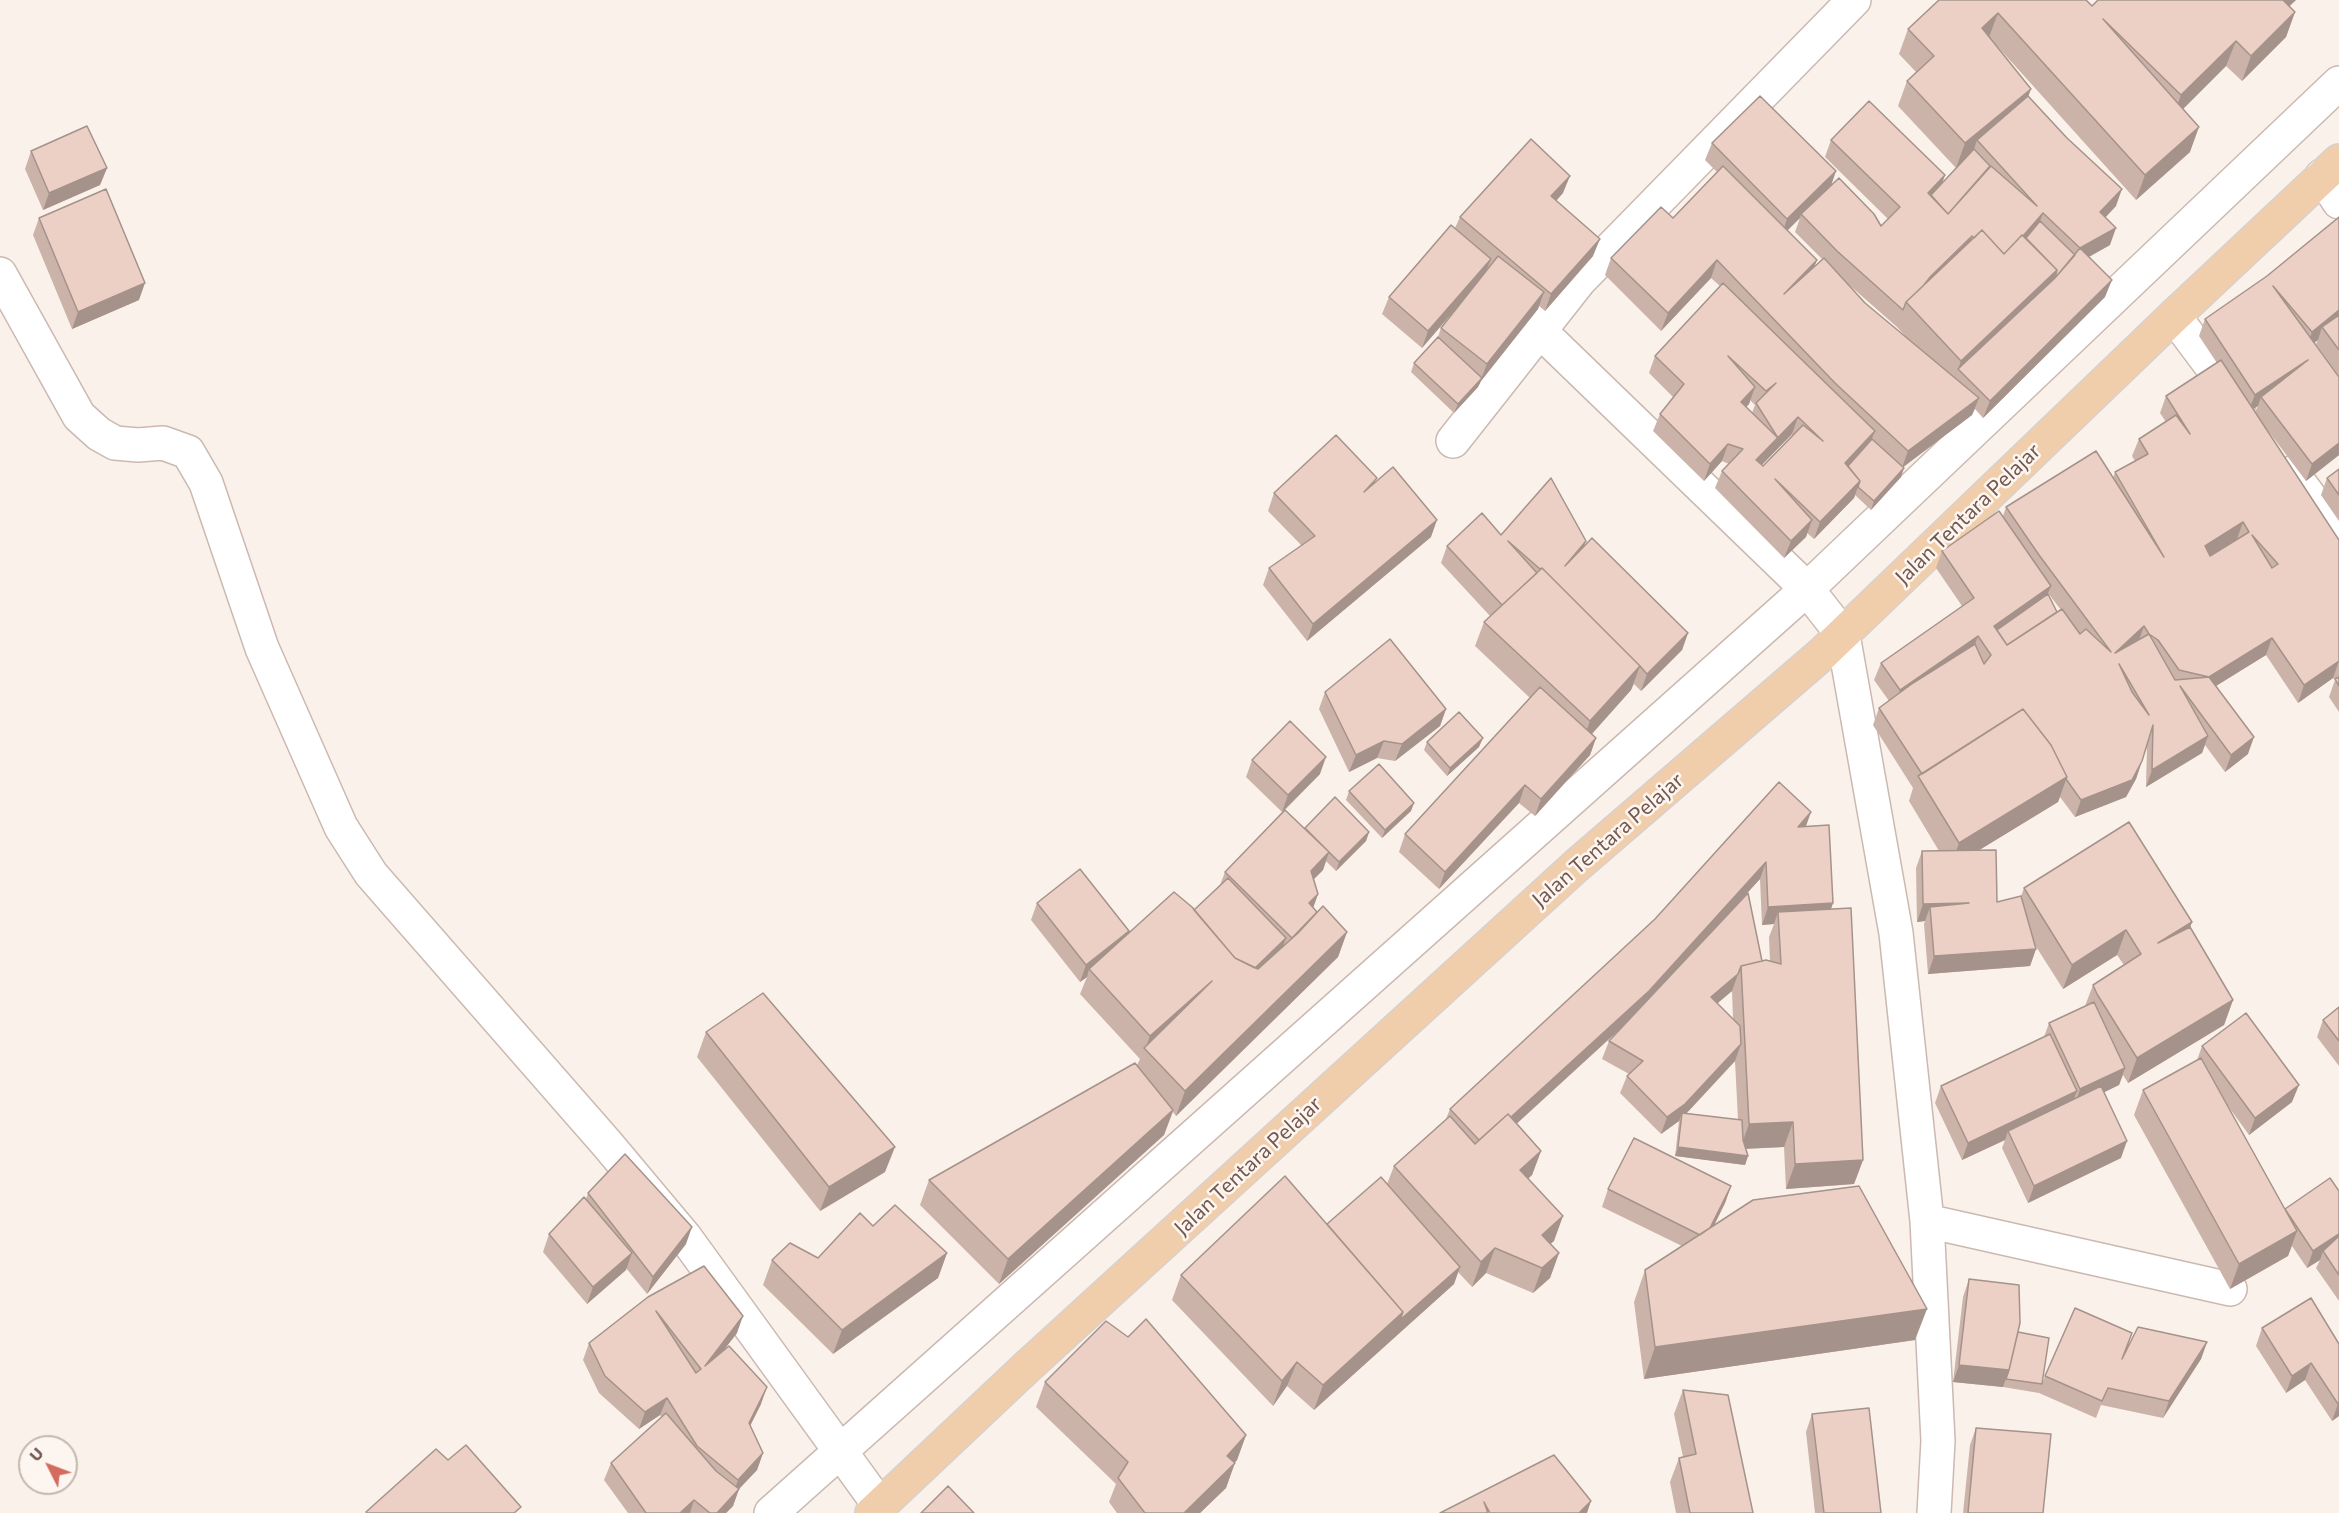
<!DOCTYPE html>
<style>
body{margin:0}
#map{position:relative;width:2339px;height:1513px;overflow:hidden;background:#faf2ea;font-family:Commissioner,sans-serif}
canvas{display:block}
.north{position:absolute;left:18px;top:1435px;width:60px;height:60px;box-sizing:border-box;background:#fdf6f0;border:2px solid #c5b7b0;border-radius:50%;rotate:312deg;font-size:16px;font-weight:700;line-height:24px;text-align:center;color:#715850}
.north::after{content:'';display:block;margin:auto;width:21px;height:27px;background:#d46b5f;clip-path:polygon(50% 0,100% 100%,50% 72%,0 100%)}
</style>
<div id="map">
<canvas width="2339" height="1513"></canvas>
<div class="north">U</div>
</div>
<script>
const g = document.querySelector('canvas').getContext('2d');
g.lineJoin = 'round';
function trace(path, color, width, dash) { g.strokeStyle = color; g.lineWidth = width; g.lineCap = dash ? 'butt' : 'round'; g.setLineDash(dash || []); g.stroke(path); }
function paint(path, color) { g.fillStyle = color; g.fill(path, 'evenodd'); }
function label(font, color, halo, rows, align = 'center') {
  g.font = font + ' Commissioner,sans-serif'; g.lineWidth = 5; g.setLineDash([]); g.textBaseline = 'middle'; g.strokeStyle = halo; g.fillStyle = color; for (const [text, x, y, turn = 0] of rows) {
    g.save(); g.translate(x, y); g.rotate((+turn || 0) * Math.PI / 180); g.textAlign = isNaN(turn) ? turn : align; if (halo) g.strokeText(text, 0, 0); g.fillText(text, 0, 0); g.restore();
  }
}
const minor = new Path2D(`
 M2322,176l17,26
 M0,274l79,142 20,18 16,9 23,2 25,-2 25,9 18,31 56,165 79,179 30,47 237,271 77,92 195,269
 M2174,316l65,87
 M1540,331l267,258 36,46 53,298 31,288 11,220 -4,72
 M1453,441l126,-160 275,-281
 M2292,473l47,63
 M1927,1221l303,68
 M771,1513l1036,-924 532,-506`);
const major = new Path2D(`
 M872,1513l156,-147 548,-500 246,-212 352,-338 165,-155`);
trace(minor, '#cbb9b1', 36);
trace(major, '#d7d0ce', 36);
trace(minor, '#fff', 33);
trace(major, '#f0ceab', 33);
paint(new Path2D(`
 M1939,0l153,6 6,-6h198l-7,6 6,6 -9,25 -44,44 -16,-15 -43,43 7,43 -54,48 -147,-163 39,59 88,110 -10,11 4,28 -21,12 16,40 -122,121 -8,-9 -3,6 -69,52 -2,10 -30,33 -16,-15 -1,3 -40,41 -7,-6 -1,4 -22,21 -69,-70 7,-17 7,-7 -7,-3 -18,20 -51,-50 7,-17 13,-17 -24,-24 6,-17 65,-70 -9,-8 -50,53 -56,-56 6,-17 62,-40 44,-46 -12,-12 7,-17 118,43 51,40 7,-7 -63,-62 6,-17 114,35 -3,8 14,-15 -58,-62 9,-25 9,-9 -17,-18 9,-25zM1800,218l-5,14 27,27 -8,8 3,-7 -30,-30zM1839,276l58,51 11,12 -43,-36zM1750,400l5,5 -3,8 -6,-6 3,-3zM1792,434v1l-29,31 -1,-1z
 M31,151l76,17 -7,17 -57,25 -18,-41z
 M1563,193l-7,8 37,55 -48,55 -6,-5 -1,3 -57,72 -3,6 -24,26 -43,-41 3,-9 24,-26 3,-9 15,-20 -34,40 -40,-34 7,-17 66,-69 5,-11z
 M2339,217v159l-23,-32 2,-4 -4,3 25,112 -33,26 -40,-53 73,112v172l-10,-15 6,-17 -2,-2 -35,25 -32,-48 -50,31 32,68 -23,18 -20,-27 -3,8 -56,34 1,-41 -11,33 -10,18 -51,20 -15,-20 -2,5 -79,48 18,52 24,-6 3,-8 168,34 -2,5 43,73 -9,25 -96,58 -5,-8 -4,10 -15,7 17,66 -93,45 -26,-55 3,-8 -43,20 -27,-57 6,-17 103,-49 5,-14 36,-17 8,-21 31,-20 -7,-10 -54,34 -28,-44 1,4 -6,17 -102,8 -4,-50 1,-3 -8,1 -1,-54 6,-17h17l-30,-50 4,-13 -40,-63 6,-17 10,-7 -15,-21 7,-17 81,-57 -26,-38 6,-17 61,-35 3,-9 107,-29 2,-6 20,-11 -3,-5 7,-17 27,-17 -6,-9 6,-17 51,-33 -18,-27 6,-17 62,-43zM2258,406l-3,6 -2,-3zM2048,593l13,17 -4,2 -9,-18z
 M39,218l100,82 -67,29 -39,-94z
 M2339,469v52l-18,-26 6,-17z
 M1376,482l55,55 -124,104 -44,-56 6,-17 33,-22 -34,-35 6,-18z
 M1501,535l85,6 -3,6 105,86 -6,17 -41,41 -7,-7 -3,6 -39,44 4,4 -6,17 -55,61 -16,-13 -80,86 -40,-37 6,-18 125,-136 -55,-52 9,-24 6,-6 -49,-53 6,-17z
 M1325,692l121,17 -6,17 -45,35 -18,-3 -28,14 -30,-63z
 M1427,742l52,5 -32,29 -23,-26z
 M1252,760l68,14 -35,36 20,19v-1l64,4 -3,9 -30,30 -10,-10 -3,9 -9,9 4,15 -5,14 4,4 30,20 -9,25 -162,159 -3,-4 -9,23 -165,149 -79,-79 9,-25 208,-115 3,-6 -60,-65 7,-17 -7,5 -49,-62 6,-17 92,28 -1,3 66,-24 26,-25 5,-13 57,-60 -36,-35z
 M1349,791l62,20 -29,27 -36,-38z
 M1806,826l27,77 -2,6 32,251 -9,24 -68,5 -2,-42 -39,2 3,7 -3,9 -70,-9 4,-35 -18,13 -41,-41 7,-17 2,-2 -27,-15 7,-18 13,-14 -105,96 24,28 -9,24 -4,4 26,62 -4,3 9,9 -9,25 -17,15 -47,-20 -14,14 -14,-15 -4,12 -140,126 -27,-24 -14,20 -101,-106 9,-25 146,-51 60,-40 7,-18 52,-47 4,-10zM1760,879l2,46 12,-1 -5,13 1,24h-8l-32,-50zM1732,991l1,28 -16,-16zM1735,1061l3,59 -51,-7z
 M2339,1007v59l-22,-29 6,-17z
 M706,1032l179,140 -65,39 -123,-154z
 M2202,1046l90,56 -43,33 -21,-29 57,103 54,-18v110l-23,-33 4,-8 -13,8 -15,-22 -4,10 -58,33 -96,-174 9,-25 54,-30z
 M1731,1186l-6,17 -11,23 201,114 -271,39 -10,-77 11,-32 37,-24 -80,-39 6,-18z
 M588,1193l98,51 -39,50 -21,-26v2l-39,34 -44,-52 6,-18 37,-35z
 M947,1253l-9,25 -105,76 -70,-69 9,-25z
 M1969,1279l49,53 24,52 3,-8 81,-25 81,-9 -6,17 -38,59 -62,-13 -5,13 -57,-25 -36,-6 -50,-5 10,-85z
 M648,1297l89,36 -13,16 37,55 -11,22 13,27 -6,17 -18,19 -6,17 -7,7h-98l-24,-33 7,-17 51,-46 -2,-2 -21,14 -40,-36 -16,-33 6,-17z
 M2262,1328l77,16v72l-7,5 -27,-41 -19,13 -30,-47z
 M1045,1382l201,53 -9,25 -3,3 -8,25 -26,25h-83l-8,-11 7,-18 -80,-77z
 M1683,1390l70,123h-77l-6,-31 9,-24 4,-1 -9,-43z
 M1812,1414l69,99h-66l-9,-81z
 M1976,1428l67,85h-80l7,-68z`), '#cbb3a9');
paint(new Path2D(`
 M2281,0h15l-24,23z
 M2295,12l-9,25 -44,44 9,-25z
 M1998,13l-9,24 -7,-9z
 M2236,41l-10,25 -54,54 9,-25z
 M2031,89l-9,25 -45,26 -5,15 -16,13 9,-25z
 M2199,127l-9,25 -54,48 9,-25z
 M107,168l-7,17 -57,25 6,-17z
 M1836,171l-6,18 -29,25 -1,4 -19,19 6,-18z
 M1945,175l-6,17 -11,12v-11z
 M1570,176l-7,17 -18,20 6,-17z
 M2122,189l-6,17 -22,23 6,-17z
 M2043,213l-6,17 -36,32z
 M2116,228l-6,17 -36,20 -116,104 -6,17 9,-25 96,-91 -4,13 27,-35z
 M1972,236l-6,17 -58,51 23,-28z
 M1600,239l-7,17 -48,55 6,-17z
 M1491,259l-7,17 -62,72 6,-17z
 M1717,260l-6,18 -50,53 7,-18z
 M1817,260l-7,17 -26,17z
 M2112,280l-7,17 -122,121 7,-17z
 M145,283l-6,17 -67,29 6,-17z
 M1544,292l-6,17 -57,72 -3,6 -24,26 4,-9 23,-25 6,-15z
 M2339,310v12l-17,5 -4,13 -12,9 6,-17z
 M2308,360l-47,37 -3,9 -10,6 7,-17z
 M1755,387l-6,17 -14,15 6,-17z
 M1979,398l-7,17 -70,53 6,-17z
 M1798,417l-6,17 -42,43 6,-17z
 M1875,431l-7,17 -23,26v-11z
 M2339,443v12l-33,26 6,-17z
 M1728,444l-6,17 -18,20 6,-17z
 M1904,468l-3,9 -30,33 3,-9z
 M1860,481l-6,17 -40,41 6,-17z
 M1437,520l-6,17 -124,104 6,-17z
 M1812,520l-6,17 -22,21 7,-17z
 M2243,522l-6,17 -38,24 6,-17z
 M1586,541l-7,17 -14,8z
 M2051,586l-7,17 -53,31 3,-8z
 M2144,626l-6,17 -23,10z
 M1688,633l-6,17 -41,41 6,-17z
 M1978,636l-6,17 -78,54 6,-17z
 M2272,638l-6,17 -63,39 6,-17z
 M2339,661l-6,17 -35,25 6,-18z
 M1640,666l-9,24 -50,56 9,-25z
 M1446,709l-6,17 -45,35 7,-17z
 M2208,736l-6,17 -56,34 6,-17z
 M2254,737l-6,17 -23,18 6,-17z
 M1483,738l-4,9 -32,29 3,-8z
 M1596,738l-6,17 -55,61 6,-17z
 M1384,741l-7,17 -28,14 7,-17z
 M1326,757l-6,17 -38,38 6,-17z
 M2142,761l-6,18 -10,18 -51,20 6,-17z
 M2067,777l-9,25 -108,66 9,-25z
 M1525,785l-6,18 -80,86 6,-17z
 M1414,803l-3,8 -29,27 3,-8z
 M1811,812l-6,17 -7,-2z
 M1369,832l-3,9 -30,30 3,-9z
 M1329,852l-6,18 -18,18 6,-17z
 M1766,862l-6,17 -117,129 -167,153 6,-17z
 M1318,894l-6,17 -3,-8z
 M1833,903l-6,17 -49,-8 -4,12 -12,1 6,-18z
 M1969,903l-39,4 -5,14 -8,1 6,-18z
 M2192,922l-9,24 -25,-3z
 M2126,930l-9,25 -54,34 9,-24z
 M1129,931l-7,18 -33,20 -2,8 -7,5 6,-17z
 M1347,932l-9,25 -162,159 9,-25z
 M1286,938l-6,17 -38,36 6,-17z
 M2036,949l-6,17 -102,8 6,-18z
 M1738,974l-6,17 -27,23 6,-17z
 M1212,981l-67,69 5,-14z
 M2233,1000l-9,25 -96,58 9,-25z
 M1741,1044l-6,17 -54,58 1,-6 -3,8 -18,13 6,-17z
 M2125,1068l-6,17 -45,22 6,-18z
 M2299,1085l-7,17 -43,33 6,-17z
 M2077,1091l-7,17 -62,23 -3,9 -43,20 6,-17z
 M1173,1110l-9,25 -165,149 9,-25z
 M1793,1122l-9,25 -44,2 9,-25z
 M2127,1141l-6,17 -93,45 6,-17z
 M895,1147l-10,25 -65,39 9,-24z
 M1678,1147l70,9 -3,9 -70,-9z
 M1541,1151l-9,24 -21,19 9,-24z
 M1863,1160l-9,24 -68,5 9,-25z
 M1731,1186l-6,17 -26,52 6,-17z
 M1563,1216l-9,25 -21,18 9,-24z
 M692,1227l-6,17 -39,50 6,-17z
 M2297,1231l-9,25 -58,33 9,-25z
 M2339,1234v12l-16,5 -3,9 -13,8 6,-17z
 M1495,1248l-9,25 -14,14 9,-25z
 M632,1253l-6,17 -39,34 6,-17z
 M947,1253l-9,25 -105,76 9,-24z
 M1559,1253l-9,25 -17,15 9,-25z
 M1460,1267l-6,17 -140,126 9,-25 80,-73z
 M1927,1309l-12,31 -271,39 11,-32z
 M743,1316l-6,17 -38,50 6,-17z
 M2207,1342l-6,17 -38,59 6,-17z
 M1297,1362l-10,24 -14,20 9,-25z
 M2311,1363l-6,17 -19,13 6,-17z
 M1959,1365l50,5 -6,17 -50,-5z
 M767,1387l-6,17 -18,36 6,-17z
 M667,1398l-7,17 -21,14 6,-17z
 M2339,1403v13l-7,5 6,-17z
 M1246,1435l-9,25 -11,12 9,-9 -9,25 -26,25h-16l43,-57z
 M763,1453l-6,17 -18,19 -6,17 -7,7h-9l15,-16 6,-17z
 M694,1500l-4,13h-10z
 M1591,1501l-4,12h-8z`), '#a5928a');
const building = new Path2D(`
 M1939,0h147l6,6 6,-6h185l12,12 -44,44 -15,-15 -55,54 -78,-76 96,108 -54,48 -147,-162 -16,15 49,61 -66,54 -58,-62 27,-25 -26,-27z
 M1760,96l76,75 -49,48 -75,-76z
 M2028,96l39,42 55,51 -22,23 16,16 -36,20 -37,-35 -20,23 -1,-1 -18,19 -22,-24 -8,8 -2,-2 -41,40 -8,10 -17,16 -3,8 -66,-59 -36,-37 38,-36 35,36 7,12 19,-19 -69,-67 38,-39 76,74 -17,18 20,21 43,-48 46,40 -60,-66z
 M87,126l20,42 -58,25 -18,-42z
 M1531,139l39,37 -19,20 49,43 -49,55 -91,-77z
 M1974,149l16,17 -42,48 -17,-19z
 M1723,166l94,94 -33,34 40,-36 41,45 114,95 -71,53 -73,-68 -118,-123 -49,53 -57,-55 50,-51 12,11z
 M106,189l39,94 -67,29 -39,-94z
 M2339,217v93l-27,22 -39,-46 66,91v66l-27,21 -51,-67 47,-37 -53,35 -50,-76 62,-43z
 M2040,221l35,34 -20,23 2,-8 -31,-32z
 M1451,225l40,34 -63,72 -39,-34z
 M1982,230l22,24 18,-19 35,35 -96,91 -55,-59z
 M2080,248l32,32 -122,121 -32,-32 97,-91z
 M1498,256l46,36 -57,72 -46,-36z
 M1723,283l152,148 -30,32 15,18 -40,41 -45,-43 37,41 -21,21 -69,-70 21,-22 -15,-5 -18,20 -50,-50 24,-30 -29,-28zM1728,356l38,35 10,-8 -20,20 22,35 -37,-36 14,-15zM1798,417l25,24 -20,-16 -40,41 -7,-6z
 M2339,315v35l-17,-23z
 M1438,337l44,41 -24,26 -44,-41z
 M2221,360l118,180v121l-35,24 -32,-47 -63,39 45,60 -23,18 -51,-69 28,50 -56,34 1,-45 -11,36 -10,19 -51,20 -15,-21 1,-2 -16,-32 -28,-36 -101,65 -43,-66 34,-25 62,-39 9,20 7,-9 -13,-19 -78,54 -19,-27 93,-65 -32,-47 57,-40 52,75 -57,40 13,19 55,-36 18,25 6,-5 25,23 -72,-97 -33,-48 90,-56 68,106 -49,-85 33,-18 -9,-15 37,-24 14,19 -24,-38zM2243,522l6,10 -39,24 -5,-10zM2252,535l26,29 -6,4zM2144,626l5,8 -34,19zM2149,634l9,6 21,30 30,7 -34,3zM2119,664l30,51 -17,-23z
 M1336,435l41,43 -13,14 29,-25 44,53 -124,104 -44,-56 46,-32 -41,-43z
 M1872,439l32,29 -30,33 -16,-14 2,-6 -12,-15z
 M2339,469v26l-12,-17z
 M1551,478l35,63 -21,25 27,-28 96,95 -41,41 -7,-8 -98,-98 -2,1 -32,-28 29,32 -35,32 -55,-59 35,-33 19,22z
 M1542,568l98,98 -50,55 -106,-99z
 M2048,594l9,18 -50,33 -10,-15z
 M1390,639l56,70 -44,35 -18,-3 -28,14 -31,-63z
 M2339,677v9l-4,-7z
 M1540,687l56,51 -55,61 -16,-14 -80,87 -40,-38z
 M2023,709l28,36 16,32 -108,66 -41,-67z
 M1459,712l24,26 -33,30 -23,-26z
 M1290,721l36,36 -38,38 -36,-35z
 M1379,764l35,39 -29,27 -36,-39z
 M1779,782l32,30 -13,15 31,-2 4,78 -65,4 -2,-45 -117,129 -138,126 -3,-3 -29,26 -29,-31 205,-190z
 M1335,797l34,35 -30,30 -34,-34z
 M1285,810l44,42 -18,19 7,23 -9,9 8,9 -25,26 -67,-66z
 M2129,822l63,100 -34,21 32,-16 43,73 -96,58 -40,-64 -4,-9 48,-31 -15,-24 -54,35 -48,-77z
 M1996,850l1,52 24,-6 15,53 -102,7 -4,-49 39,-4 -46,1 -1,-53z
 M1080,869l49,62 -43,34 -49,-62z
 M1228,878l58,60 -31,30 -20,-10 -41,-48z
 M1174,892l18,15 43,51 23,11 40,-36 25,-27 24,26 -162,159 -41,-43 68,-67 -62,55 -61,-67z
 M1748,893l14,68 -21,5 -3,8 -27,23 29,29 1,18 -56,60 -18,13 -40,-41 16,-15 -34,-20z
 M1851,908l12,252 -68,4 -2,-42 -44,2 -8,-158 25,-6 15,4 -3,-52z
 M763,993l132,154 -66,40 -123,-155z
 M2094,1002l31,66 -45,21 -31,-66z
 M2339,1007v34l-16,-21z
 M2246,1013l53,72 -44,33 -53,-72z
 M2050,1034l27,57 -109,52 -27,-57z
 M2201,1058l96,173 -58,33 -96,-174z
 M1135,1063l38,47 -165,149 -79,-79z
 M2101,1086l26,55 -93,45 -26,-55z
 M1682,1113l60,7 1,20 5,16 -70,-9z
 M1508,1114l33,37 -21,19 43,46 -21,19 17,18 -17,15 -47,-20 -14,14 -87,-96 56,-50 25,28z
 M1634,1138l97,48 -21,42 -10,7 -92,-46z
 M625,1154l67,73 -39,50 -65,-84z
 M1285,1176l118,136 -80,73 -26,-23 -15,19 -101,-106z
 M1381,1177l79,90 -60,53 3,-8 -76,-88z
 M2330,1178l9,13v43l-26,17 -28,-42z
 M1859,1186l68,123 -272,38 -10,-77 108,-70z
 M584,1197l48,56 -39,34 -44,-53z
 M895,1205l52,48 -105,77 -70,-70 18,-17 28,15 42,-45 13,13z
 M2339,1236v39l-16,-24z
 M704,1266l39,50 -38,50 24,-20 38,41 -18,36 14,30 -25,27 -41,-34 -30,-48 -22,14 -40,-36 -16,-33 59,-46zM656,1311l45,58 -5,4z
 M1969,1279l50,6 1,38 -11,47 -50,-5z
 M2311,1298l28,46v59l-1,1 -27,-41 -19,13 -30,-48z
 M2075,1308l57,25 -10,26 16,-32 69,15 -38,59 -61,-13 -6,13 -57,-25z
 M1146,1319l100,116 -19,21 8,7 -51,50h-39l-27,-35 10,-16 -83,-80 61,-61 22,16z
 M2018,1332l31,6 -7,46 -36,-5 3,-9z
 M1683,1390l45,5 25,118h-63l-11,-55 17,-4z
 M1869,1408l12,105h-57l-12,-99z
 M666,1413l50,58 23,18 -22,24h-7l-16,-13 -14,13h-34l-35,-50z
 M1976,1428l75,6 -8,79h-75z
 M466,1445l55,62 -7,6h-147l-1,-1 70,-63 12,11z
 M1554,1455l37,46 -12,12h-89l-6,-11 4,11h-48z
 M948,1486l26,27h-53z`);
paint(building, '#ecd0c5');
trace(building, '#a5928a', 1.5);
label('21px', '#715850', '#fdf6f0', [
 ["Jalan Tentara Pelajar",1968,514,-44],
 ["Jalan Tentara Pelajar",1608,840,-41],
 ["Jalan Tentara Pelajar",1248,1166,-43]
]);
</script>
